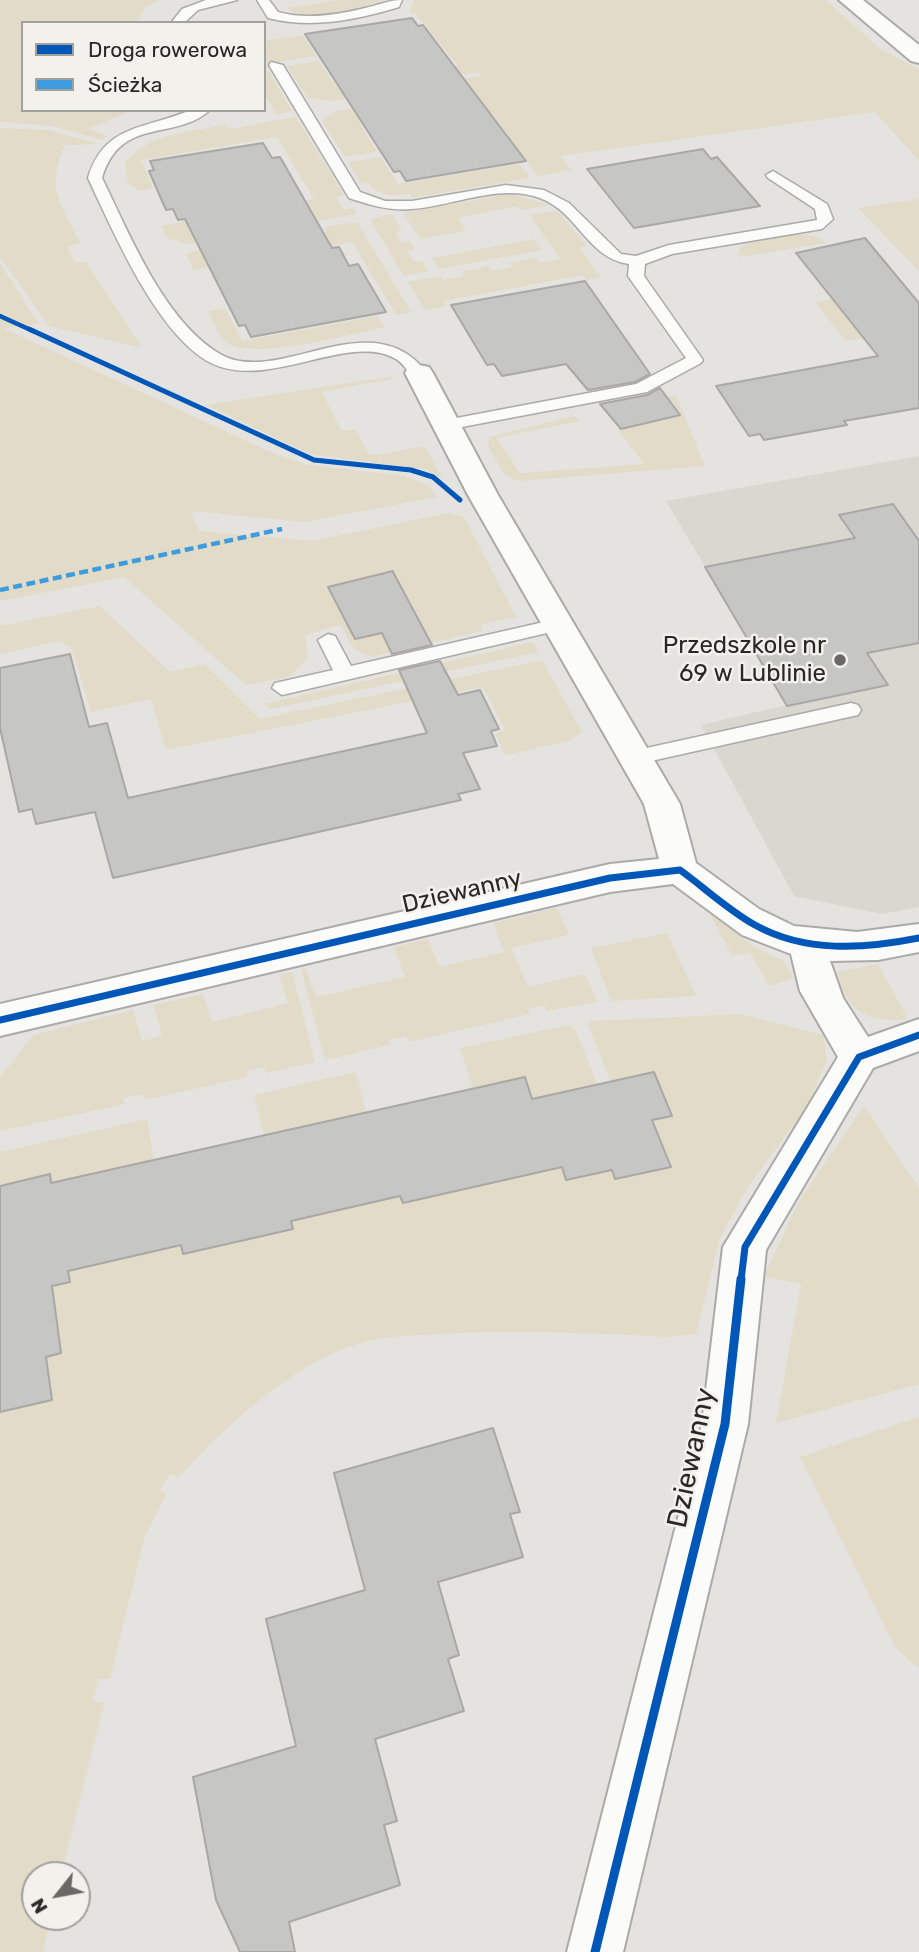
<!DOCTYPE html>
<meta charset="utf-8">
<style>
body{margin:0}
#map{position:relative;width:919px;height:1952px;overflow:hidden;background:#e4e3e0;font-family:Rubik,sans-serif}
canvas{display:block}
.legend{position:absolute;left:21px;top:21px;width:245px;height:91px;box-sizing:border-box;background:#f2f1ec;border:2px solid #a1a19d;margin:0;padding:9px 12px;list-style:none;font-size:21px;color:#282826}
.legend li{display:flex;align-items:center;gap:14px;height:35px}
.legend b{width:35px;border:2px solid #a1a19d}
.north{position:absolute;left:21px;top:1861px;width:70px;height:70px;box-sizing:border-box;background:#f2f1ec;border:2px solid #a1a19d;border-radius:50%;rotate:239deg;font-size:19px;font-weight:700;line-height:28px;text-align:center;color:#282826}
.north::after{content:'';display:block;margin:auto;width:24px;height:32px;background:#6a6967;clip-path:polygon(50% 0,100% 100%,50% 72%,0 100%)}
</style>
<div id="map">
<canvas width="919" height="1952"></canvas>
<ul class="legend">
<li><b style="height:9px;background:#0057b8"></b>Droga rowerowa</li>
<li><b style="height:9px;background:#3d9ce0"></b>Ścieżka</li>
</ul>
<div class="north">N</div>
</div>
<script>
const g = document.querySelector('canvas').getContext('2d');
g.lineJoin = 'round';
function paint(path, color) { g.fillStyle = color; g.fill(path, 'evenodd'); }
function trace(path, color, width, dash) { g.strokeStyle = color; g.lineWidth = width; g.lineCap = dash ? 'butt' : 'round'; g.setLineDash(dash || []); g.stroke(path); }
function label(font, color, halo, rows, align = 'center') {
  g.font = font + ' Rubik,sans-serif'; g.lineWidth = 5; g.setLineDash([]); g.textBaseline = 'middle'; g.strokeStyle = halo; g.fillStyle = color; for (const [text, x, y, turn = 0] of rows) {
    g.save(); g.translate(x, y); g.rotate((+turn || 0) * Math.PI / 180); g.textAlign = isNaN(turn) ? turn : align; if (halo) g.strokeText(text, 0, 0); g.fillText(text, 0, 0); g.restore();
  }
}
paint(new Path2D(`
 M919,456v451l-37,7 -88,-18 -93,-171 86,-20 -121,-204z`), '#d9d7cf');
paint(new Path2D(`
 M0,0h159c-11,5 -19,10 -20,23h-116v87h109l-44,19 20,7 -6,4 -49,-14 -53,-4z
 M339,0h44l-9,5c-25,4 -66,19 -87,3z
 M414,0h412l54,49 39,20v92l-44,-49 -315,44 11,14 -34,6 -44,-62h-5l-26,-35 20,-3 -4,-4 -19,3 -7,-7 6,-2 -43,-53h-5z
 M303,35l13,21 -51,8 -1,-23z
 M319,61l16,25 114,-18 26,35 -116,19 18,30 -32,5 -23,-36 15,-10 107,-17 -65,-1 -48,8 -23,-3 -21,-32z
 M268,70l24,41 -16,3 -12,-20v-23z
 M296,117l48,78 -8,2 8,13 9,-2 4,6 -170,30 -20,-6 -6,-12 153,-27 -37,-62 -136,23 12,28 -13,3 -12,-7 -3,-21c23,-30 65,-31 100,-38l3,4z
 M0,128l48,2 52,14 -35,1c-20,44 -4,58 15,98l-13,4 8,16 11,-1 56,86 -93,-22 -49,-69z
 M380,157l18,27 121,-20 11,14 -118,20 -3,-4c-15,2 -30,3 -41,-11l-6,1 -14,-22z
 M509,194l42,11 -31,5 -3,-4 -59,12 8,13 -46,8 -17,-26z
 M919,199v72l-61,-63z
 M557,211l30,35 -8,2 22,29 -14,3 -4,-5 -139,26 2,5 -21,4 -17,-28 32,-6 3,4 21,-4 -2,-4 26,-6 4,5 20,-4 -2,-4 26,-5 4,5 20,-4 -30,-44z
 M392,214l10,17 -7,1 6,11 8,-2 6,8 -8,2 7,11 8,-1 6,10 -24,5 -34,-57z
 M357,222l54,90 -15,3 -44,-73 -159,28 -7,-16 20,-6 120,-16 -2,-5z
 M795,234l19,2 12,7 -87,14 -1,-3c5,-19 40,-17 57,-20z
 M534,239l9,11 -104,19 -7,-11z
 M0,263l39,61 -36,4 272,126 33,11 96,11 25,9 7,12 -131,25 -115,-11 9,20 114,10 135,-28 16,4 52,100 -34,7 -1,7 -109,26 -18,-8 -14,-24 -35,10 3,23 -19,19 -43,8 -122,-108 -124,24z
 M832,299l31,39 -17,3 -31,-39z
 M225,308l17,33 136,-25 7,11c-31,6 -141,37 -161,13 -7,-7 -11,-20 -16,-29z
 M394,376l-2,3 -70,13 19,38h15l12,24 9,1 48,-9 17,32 -18,-9 -114,-15 -104,-49z
 M676,395l29,71 -186,15 -13,-5 -18,-29 1,-10 86,-21 4,5 -82,17 23,35 124,-9 -25,-33 34,-9 -14,-18z
 M100,606l70,66 35,-8 55,55 282,-59 40,72 -14,9 -63,14 -10,-21 10,-4 -22,-43 -317,63 -15,-51 -60,13 -19,-63 -12,-8 -60,13v-28z
 M533,642l5,10 -267,57 -7,-5z
 M557,908l12,27 -58,13 17,39 57,-13 12,28 -51,9 -1,-6 -17,4 2,5 -121,28 -3,-6 -17,4 1,5 -65,15 -24,-91 4,-1 11,29 89,-20 -11,-30 34,-8 12,28 64,-15 -11,-29z
 M711,915l45,33 26,12 12,18 -25,8 -19,-34 -18,4z
 M667,933l29,63 -85,5 -20,-53z
 M878,964l30,55c-42,4 -60,-7 -71,-47z
 M292,972l23,90 -49,11 -2,-6 -18,4 1,6 -102,23 -2,-6 -20,4 2,6 -125,27v-54l34,-42 99,-25 9,31 20,-5 -8,-31 49,-11 9,28 76,-19 -9,-28z
 M740,1014l83,21 4,24 -19,46 -62,85 -26,48 -24,96 -28,3c-76,-4 -153,-7 -229,-3 -26,2 -54,1 -79,9 -71,22 -133,82 -182,135l-7,-5 -11,16 6,5 -22,45 -34,140h-12l-5,22 11,2 -43,172h-26v42h16l-8,35h-43v-540l52,-12 -6,-43 15,-5 -9,-66 16,-15 113,-26 3,9 109,-25 -2,-8 109,-25 3,7 158,-37 6,14 45,-10 4,9 55,-12 -19,-47 20,-4 -18,-43 -43,9 -23,-58 5,-3z
 M570,1025l6,6 21,53 -65,15 -7,-22 -52,12 -13,-41z
 M356,1072l10,41 -102,22 -10,-40z
 M864,1105l55,84v195l-143,39 25,-139 -37,-8 34,-73z
 M147,1119l7,41 -103,23 -1,-8 -50,11v-34z
 M919,1417v252l-24,-22 -95,-190z`), '#e1dbc7');
const building = new Path2D(`
 M412,18l6,8 5,-1 103,136 -120,20 -6,-10 -6,1 -89,-138z
 M263,143l9,15 8,-1 52,91 7,-1 10,19 9,-2 28,48 -135,25 -6,-12 -6,1 -54,-107 -7,1 -5,-11 -7,1 -17,-39 5,-1 -4,-9z
 M703,149l8,10 6,-2 43,49 -126,22 -47,-59z
 M865,238l54,65v105l-75,13 3,4 -83,15 -4,-6 -11,2 -33,-50 162,-30 -82,-103z
 M585,281l65,93 -15,8 -47,8 -22,-26 -64,12 -8,-12 -7,1 -36,-60z
 M660,388l20,27 -59,14 -21,-25 47,-9z
 M893,504l26,37v102l-52,10 21,32 -101,21 -82,-139 150,-29 -16,-23z
 M393,571v1l39,73 -40,9 -10,-21 -27,6 -27,-52z
 M70,654l19,73 18,-4 21,75 299,-65 -28,-63 41,-9 18,34 22,-5 19,39 -8,2 6,15 -34,7 17,36 -22,5 3,6 -348,78 -18,-66 -59,12 -4,-15 -13,3 -19,-84v-60z
 M654,1072l18,44 -20,4 19,47 -56,12 -3,-9 -46,10 -4,-13 -159,36 -3,-7 -109,25 2,8 -110,25 -2,-9 -113,26 2,11 -18,4 9,67 -15,4 6,43 -52,12v-226l50,-12 1,9 474,-106 7,22z
 M493,1428l27,84 -10,2 13,43 -85,25 21,73 -11,4 16,52 -89,28 22,82 -13,4 16,60 -111,37 6,30h-55l-24,-52 -23,-123 103,-31 -30,-127 99,-29 -31,-117z`);
paint(building, '#c6c6c4');
trace(building, '#a9a8a6', 2);
const lane = new Path2D(`
 M206,0h31l-39,10 -14,13h-13l11,-14z
 M257,0h12l9,12c28,8 59,3 87,-4 14,-3 24,-8 37,-8l-3,7c-43,13 -87,22 -131,11z
 M271,62l12,3 77,127 25,9h27l94,-16 38,5 25,13 52,51 15,2 33,-11 148,-25 -2,-11 -47,-31 -2,-3 7,-4 54,33 6,15 -11,10 -150,25 -27,10 -1,12 59,84 -2,3 -54,29 -201,38 -6,-1 -3,-4 3,-4 6,-1 190,-36 50,-26 -58,-82 1,-12c-41,-5 -51,-52 -89,-66 -40,-15 -87,8 -128,11 -23,2 -42,-4 -63,-11l-80,-133z
 M191,110h19c-35,32 -89,5 -108,68 28,57 62,143 118,176 58,34 151,-55 207,19l-2,4h-12c-6,-6 -11,-16 -19,-19 -47,-25 -127,33 -183,5 -54,-28 -98,-132 -123,-185 16,-54 58,-49 103,-68z
 M557,619l10,6 -3,4 -282,66 -10,-7 3,-5 58,-13 -15,-30 10,-6 7,2 16,30z
 M851,703l7,2 3,5 -3,5 -225,50 -10,-7 10,-7z`);
const street = new Path2D(`
 M839,0h24l56,45v18l-8,-2z
 M419,365l10,2 4,6 65,122 182,309 16,59 63,46 35,17 63,6 62,-8v28l-41,8 -48,1 13,37 25,39 51,-18v32l-46,17 -107,182 -18,174 -125,528h-56l135,-528 21,-177 115,-190 -38,-66 -9,-37 -49,-19 -69,-51 -63,8 -610,144v-32l610,-140 49,-5 -15,-55 -176,-309 -63,-122 4,-6z`);
trace(lane, '#abaaa8', 3);
trace(street, '#abaaa8', 4);
paint(lane, '#fbfbfa');
paint(street, '#fbfbfa');
trace(new Path2D(`
 M0,590l282,-61`), '#3d9ce0', 4.5, [9, 4.5]);
trace(new Path2D(`
 M0,316l33,15`), '#0057b8', 4.5);
trace(new Path2D(`
 M29,329l285,131 97,10 22,7 27,23`), '#0057b8', 5);
trace(new Path2D(`
 M0,1020l610,-142 70,-8c25,18 48,40 75,55 50,28 109,24 164,13
 M741,1280l4,-33 114,-190 60,-22`), '#0057b8', 7);
trace(new Path2D(`
 M595,1952l130,-528 16,-145`), '#0057b8', 9);
for (const [x, y, r, color] of [
 [840,660,7,"#6a6967"]
]) { const dot = new Path2D(); dot.arc(x, y, r, 0, 2 * Math.PI); g.fillStyle = color; g.fill(dot); trace(dot, '#f2f1ec', 2.5); }
label('24px', '#282826', '#f2f1ec', [
 ["Przedszkole nr",826,646],
 ["69 w Lublinie",826,674]
], 'right');
label('24px', '#282826', '#f2f1ec', [
 ["Dziewanny",462,892,-13]
]);
label('28px', '#282826', '#f2f1ec', [
 ["Dziewanny",692,1458,-78]
]);
</script>
